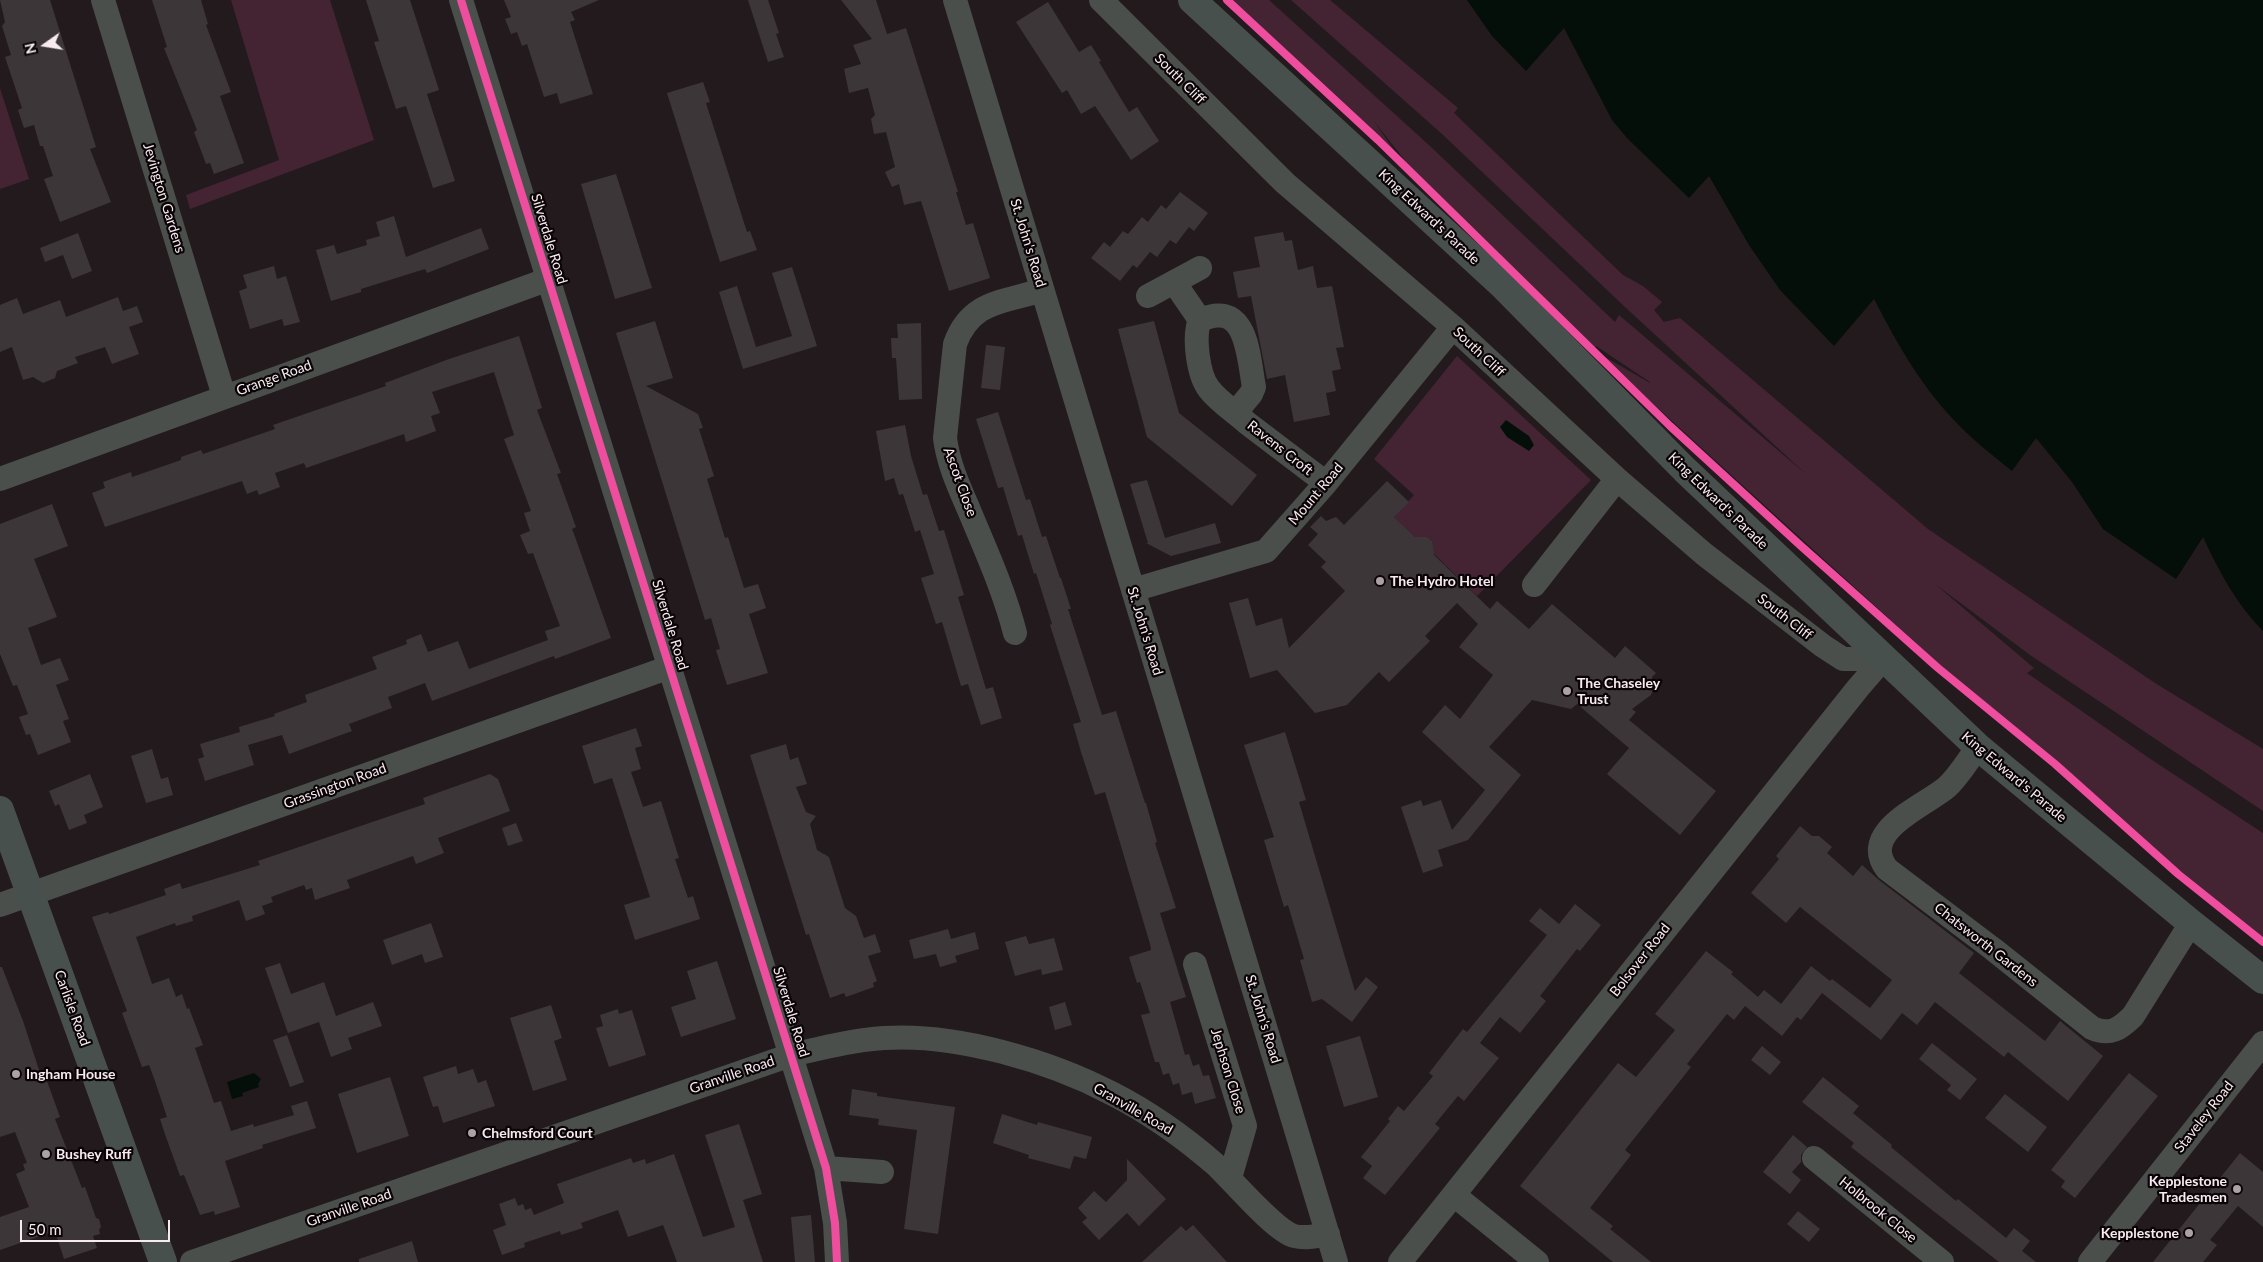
<!DOCTYPE html>
<style>
body{margin:0}
#map{position:relative;width:2263px;height:1262px;overflow:hidden;background:#221a1d;font-family:Lato,sans-serif}
canvas{display:block}
.north{position:absolute;left:20px;top:20px;width:50px;height:50px;-webkit-text-stroke:4px #0a0407;paint-order:stroke;rotate:257deg;font-size:14px;font-weight:700;line-height:20px;text-align:center;color:#f7ebf0}
.north::after{content:'';display:block;margin:auto;width:18px;height:22px;background:#f7ebf0;clip-path:polygon(50% 0,100% 100%,50% 72%,0 100%)}
.scale{position:absolute;left:20px;top:1220px;width:150px;height:22px;box-sizing:border-box;border:2px solid #f7ebf0;border-top:0;padding-left:6px;font-size:15px;line-height:18px;white-space:nowrap;color:#f7ebf0;-webkit-text-stroke:4px #0a0407;paint-order:stroke}
</style>
<div id="map">
<canvas width="2263" height="1262"></canvas>
<div class="north">N</div>
<div class="scale">50 m</div>
</div>
<script>
const g = document.querySelector('canvas').getContext('2d');
g.lineJoin = 'round';
function paint(path, color) { g.fillStyle = color; g.fill(path, 'evenodd'); }
function trace(path, color, width, dash) { g.strokeStyle = color; g.lineWidth = width; g.lineCap = dash ? 'butt' : 'round'; g.setLineDash(dash || []); g.stroke(path); }
function label(font, color, halo, rows, align = 'center') {
  g.font = font + ' Lato,sans-serif'; g.lineWidth = 4.5; g.setLineDash([]); g.textBaseline = 'middle'; g.strokeStyle = halo; g.fillStyle = color; for (const [text, x, y, turn = 0] of rows) {
    g.save(); g.translate(x, y); g.rotate((+turn || 0) * Math.PI / 180); g.textAlign = isNaN(turn) ? turn : align; if (halo) g.strokeText(text, 0, 0); g.fillText(text, 0, 0); g.restore();
  }
}
paint(new Path2D(`
 M231,0h99l44,140 -184,69 -4,-14 93,-35z
 M1226,0h43l161,146 185,176 4,-7 188,160 -182,-168 -183,-173 -151,-134h39l128,108 -4,5 169,162 20,11 19,16 -8,8 10,12 16,-4 248,211 227,154 108,66v62l-233,-156 -95,-71 99,84 -7,5 122,85 114,75v107l-267,-224 -403,-367 -186,-186 -34,-43 33,47zM1596,346l54,36v1l-57,-33z
 M0,88l29,91 -29,10z
 M1457,356l134,124 -114,116 -45,-44v-11l-5,-4 -10,2 -23,-22 20,-22 -40,-36z`), '#442433');
paint(new Path2D(`
 M1467,0h796v631c-27,-27 -44,-60 -60,-94l-27,42 -73,-50 -31,-47 -36,-44 -24,33c-21,-17 -42,-33 -60,-53 -33,-35 -56,-77 -78,-119l-40,47 -54,-56 -31,-45 -40,-69 -20,22 -62,-60 -15,-18 -48,-92 -38,43 -34,-35z
 M1506,420l23,16 5,9 -5,6 -22,-14 -7,-10z
 M254,1073l7,6 -3,5 1,3 -17,6 1,3 -11,3 -5,-17z`), '#030f08');
paint(new Path2D(`
 M0,0h50l46,147 -6,2 21,53 -51,20 -16,-43 9,-3 -10,-30h-3l-6,-21 -10,3 -6,-18 4,-2 -17,-51 6,-2 -9,-29 3,-4z
 M152,0h49l7,24 -2,1 25,67 -11,4 24,67 -30,11 -4,-11 -4,1 -12,-32 3,-2 -33,-82 3,-1z
 M366,0h44l29,90 -12,4 28,87 -22,7 -27,-82 -10,3 -22,-67 5,-1z
 M504,0h95l-28,12 4,8 -5,2 23,72 -33,10 -3,-11 -13,4 -17,-53 -5,2 -5,-14 -6,2 -6,-15 6,-2z
 M748,0h20l11,33 -3,1 8,23 -16,5z
 M841,0h35l11,34 19,-6 52,164h-2l10,33 7,-2 17,55 -41,13 -28,-90 -17,4 -5,-21 -7,3 -7,-15 10,-5 -9,-35 -12,2 -3,-15 4,-4 -7,-27 -19,5 -5,-24 17,-5 -8,-19 19,-6z
 M1048,2l31,50 12,-7 10,16 -2,1 30,50 8,-5 22,34 -28,19 -36,-54 -14,8 -14,-24 -5,3 -46,-71z
 M703,82l7,20 -4,1 41,129 3,-1 7,19 -37,12 -53,-169z
 M616,174l36,114 -37,11 -34,-115z
 M1180,192l28,21 -14,18 -5,-4 -13,17 -6,-4 -13,17 -7,-5 -13,16 -4,-3 -13,16 -29,-23 13,-16 6,5 13,-16 5,3 14,-17 6,5 13,-17 5,4z
 M394,216l12,41 75,-29 8,21 -62,24 -2,-4 -64,20v3l-30,9 -15,-51 18,-5 3,9 30,-9 -1,-5 14,-4 -4,-14z
 M1283,232l2,9 7,-1 6,30 15,-4 4,22 15,-2 12,61 -8,1 5,21 -9,2 4,20 -10,2 4,22 -36,7 -9,-47 -18,4 -16,-83 -13,2 -5,-26 27,-5 -6,-30z
 M78,233l14,38 -20,8 -9,-24 -18,7 -5,-14z
 M274,266l3,13 9,-3 14,46 -16,4 -2,-7 -32,10 -11,-38 8,-3 -4,-13z
 M792,267l25,79 -74,23 -24,-77 18,-6 19,61 36,-11 -20,-63z
 M118,297l5,14 14,-5 6,16 -14,5 10,27 -27,10 -7,-17 -30,10 3,6 -21,8 -2,7 -12,5 -10,-6 -10,3 -11,-33 -12,5v-47l17,-7 6,16 37,-14 6,17z
 M655,321l18,57 -27,8 52,28 5,14 -4,1 15,47 -7,3 18,59 3,-1 16,51 14,-4 8,24 -17,6 19,59 -41,12 -11,-35 4,-1 -9,-31 -6,2 -89,-287z
 M1154,321l25,92 78,62 -25,31 -85,-69 -29,-108z
 M921,323l1,76 -23,1 -3,-42h-4l-1,-20h7l-1,-14z
 M519,336l23,72 -5,2 24,63 -4,1 19,53 -4,2 2,5 37,104 -56,21 -1,-3 -122,45 -7,-18 -37,14 4,11 -43,16 3,7 -63,23 -7,-19 -34,10 6,20 -49,16 -7,-22 6,-2 -4,-13 40,-12 -1,-5 36,-11 -1,-2 33,-12 -2,-7 72,-26 -5,-12 35,-13 -1,-4 15,-6 7,18 30,-11 11,28 79,-29 -3,-9 15,-5 -27,-73 -5,1 -8,-19 10,-4 -6,-18 7,-2 -27,-72 10,-4 -20,-63 -62,20 8,21 -9,3 5,15 -30,11 -2,-8 -98,34 -2,-5 -29,10 5,14 -21,8 -2,-5 -10,4 -5,-13 -137,46 -13,-34 13,-5 -2,-6 28,-10 1,5 49,-17v-3l20,-7 2,4 72,-25 -2,-4 113,-39 -1,-3 64,-24z
 M986,345l19,2 -5,43 -19,-2z
 M998,412l28,88 4,-1 12,38 4,-1 14,42h1l10,31h-3l34,106 14,-4 29,92h1l11,39 -2,1 21,65 -16,5 26,84 -16,5 15,53 4,-1 4,12 6,-2 4,12 6,-1 7,23 -21,6 -3,-12 -10,3 -3,-12 -6,2 -4,-12 -6,2 -4,-13h-4l-14,-47 9,-2 -10,-31 -3,1 -8,-26 22,-7 -1,-6 -45,-152 -10,3 -14,-43 -8,-28 8,-2 -31,-97 2,-1 -16,-51 -2,1 -12,-39 -4,1 -15,-49 -5,1 -22,-69z
 M905,425l6,31 12,39 4,-1 12,37 5,-1 20,65 -6,2 28,92 7,-2 9,31 -21,7 -13,-41 -7,2 -19,-64 -6,2 -15,-46 13,-4 -14,-44 -5,2 -12,-38 -4,1 -5,-17 -9,3 -9,-50z
 M1147,480l18,58 50,-15 6,20 -50,13 -25,-13h2l-18,-59z
 M1387,481l22,21 -15,15 21,20h12l5,4 2,14 56,54 7,-8 32,28 23,-25 63,54 10,-12 31,27 -4,4 1,13 -2,5 -19,14 4,3 -7,8 87,71 -36,44 -73,-61 22,-26 -52,-44 -6,5 -39,-9 -43,47 32,28 -53,65 -30,10 5,16 -20,7 -22,-66 20,-7 2,6 18,-6 11,30 33,-40 -63,-58 23,-27 15,14 33,-44 -34,-28 19,-23 -21,-21 -32,33 5,5 -41,41 -10,-10 -32,33 -32,8 -38,-43 -27,8 -21,-75 19,-5 8,28 26,-8 7,30 56,-57 -24,-24 5,-5 -18,-17 10,-11 -8,-7 11,-11 5,5 10,-4 8,8z
 M52,504l16,42 -34,13 23,58 -29,11 13,37 19,-7 9,22 -13,5 13,34 -6,2 8,21 -33,13 -8,-21 -4,1 -7,-18 9,-3 -11,-29 -4,1 -13,-32v-130z
 M636,728l6,18 -7,2 6,21 -10,3 12,35 18,-6 18,57 -4,1 13,39 5,-2 7,23 -65,21 -11,-35 26,-8 -38,-119 -18,6 -12,-38z
 M1285,732l21,68 -7,2 56,189 11,-14 12,10 -26,35 -30,-23 -10,3 -12,-42 4,-1 -16,-54 -4,2 -20,-67 10,-3 -30,-92z
 M786,744l4,16 8,-3 9,27 -11,3 10,25 10,4 -6,8 7,26 12,7 16,51 11,8 8,22 11,-4 6,18 -13,4 9,25 -4,2 1,4 -28,10 -2,-4 -14,5 -21,-64 -3,1 -56,-180z
 M152,749l9,30 7,-2 5,18 -27,8 -15,-47z
 M90,774l13,33 -19,8 3,8 -18,7 -10,-26 -4,2 -6,-15z
 M490,774l8,5 12,32 -72,27 6,15 -28,11 -3,-8 -66,24 3,8 -35,12 -3,-12 -6,2 -2,-5 -33,12 2,5 -11,4 3,8 -19,7 -7,-21 -47,16 1,5 -17,5 -1,-3 -39,14 16,47 17,-6 7,19 6,-3 5,15 2,-1 14,37 -8,3 19,55 7,-2 10,30 22,-7 1,3 40,-12 -3,-9 16,-5 9,27 -54,17 1,3 -38,13 15,46 -25,8 -1,-4 -14,4 -16,-40 -4,1 -14,-39 -6,-18 7,-2 -12,-36 -6,-16 -7,2 -20,-54 5,-2 -35,-94 16,-5 1,2 57,-19 -2,-6 16,-6 2,6 78,-24 -2,-4 167,-57 -2,-6z
 M516,823l7,18 -15,5 -6,-18z
 M1800,826l12,10h7l13,11 -5,6 26,23 9,-11 17,15 95,73 -15,20 86,68 15,-20 43,35 -35,45 -60,-49 -4,5 -69,-55 -18,23 -15,-12 -21,27 -59,-47 -21,27 -4,-3 -15,19 -37,-30 -11,14 -7,-6 -40,50 4,3 -66,83 6,5 -41,53 23,18 -3,3 41,33h-38l-93,-76 98,-123 18,14 39,-47 -20,-16 51,-63 27,21 -2,2 27,23 6,-7 17,14 30,-38 19,15 2,-2 38,29 22,-28 -92,-73 -14,16 -35,-30 28,-34 -3,-3z
 M1575,904l26,21 -21,26 -3,-2 -37,47 6,5 -26,32 -20,-16 -20,26 19,15 -35,43 -6,-5 -23,28 5,4 -55,67 -22,-17 9,-12 -11,-9 29,-36 -2,-2 10,-13 6,5 29,-35 -4,-3 34,-44 4,3 80,-97 -18,-14 11,-13 19,16z
 M431,923l12,34 -18,6 -3,-9 -30,11 -9,-25z
 M948,929l3,10 24,-7 4,17 -24,7 2,6 -17,5 -4,-13 -22,5 -5,-19z
 M1026,936l3,8 25,-6 9,32 -21,5 -1,-6 -26,7 -10,-34z
 M717,961l19,58 -55,18 -10,-30 25,-8 -9,-28z
 M280,963l11,31 33,-12 12,34 37,-14 9,24 -34,12 4,11 -21,8 -12,-35 -31,11 -23,-65z
 M0,967h2l21,54 20,61 4,-1 13,36 -5,2 27,69 3,-1 11,31 3,1 2,8 -2,3 1,4 -7,2 4,12 -33,11 -9,-28 -55,19v-33l29,-10 -13,-33 9,-4 -2,-6 4,-1 -12,-31 -15,5z
 M1065,1002l7,23 -17,5 -6,-23z
 M551,1005l11,33 -8,3 13,39 -34,11 -23,-73z
 M618,1009l1,5 13,-4 14,45 -37,12 -13,-39 7,-2 -3,-11z
 M287,1035l17,47 -14,5 -17,-47z
 M1360,1036l18,61 -34,10 -18,-61z
 M1932,1043l45,36 -17,21 -13,-10 4,-5 -32,-26z
 M1762,1046l19,16 -11,13 -19,-15z
 M456,1066l2,8 15,-5 5,14 8,-3 9,26 -52,17 -5,-17 -5,1 -10,-30z
 M2129,1073l29,23 -83,102 -14,-11 4,-6 -14,-11z
 M390,1077l19,59 -52,17 -19,-59z
 M1823,1077l36,29 -6,7 39,32 -1,2 65,54 2,-2 48,39 8,-10 16,13 -8,10 14,11h-37l-148,-115 3,-4 -52,-41z
 M852,1089l25,4v3l78,11 -17,127 -34,-5 13,-99 -39,-5 1,-6 -30,-4z
 M2005,1094l42,33 -19,25 -43,-34z
 M1002,1114l35,11 1,-3 54,15 -6,22 -12,-3 -4,13 -42,-11 1,-3 -36,-12z
 M739,1124l23,70 -19,6 20,62h-86l-14,-37 -35,12 -10,-27 -37,13 2,5 -22,7 -1,-4 -36,12 1,4 -23,8 -9,-25 13,-5 -7,-21 16,-6 3,8 5,-2 2,6 6,-2 3,7 30,-12 -7,-19 74,-26 2,5 12,-4 1,5 28,-10 29,83 32,-10 -30,-92z
 M1793,1135l14,12 -6,8v7l-9,10 9,8 -11,14 -27,-22z
 M2240,1153l23,19v55l-25,-21 -28,34 7,5 -14,17h-50z
 M1127,1159l39,40 -27,27 -12,-13 -28,27 -17,-18 5,-4 -9,-10 16,-17 12,11 21,-22z
 M1798,1211l22,18 -11,13 -22,-18z
 M811,1215l4,47h-20l-4,-45z
 M1193,1225l34,37h-85l39,-36 5,5z
 M412,1241l6,21h-59v-3z`), '#3d3639');
trace(new Path2D(`
 M103,0l121,396
 M461,0l365,1168 9,55 2,39
 M955,0l381,1262
 M1101,0l184,183 168,144 164,152 87,75 119,92 20,13h40
 M1174,282l26,38
 M1148,296l52,-28
 M1235,413l16,-19 3,-7c-6,-31 -6,-88 -54,-67 -7,16 -2,55 9,69 10,13 26,23 38,34l79,60
 M0,479l549,-200
 M1534,585l83,-106
 M1133,590l133,-39 60,-68 127,-156
 M1015,633c-11,-43 -29,-82 -46,-123 -10,-23 -21,-47 -24,-72l10,-94c16,-44 48,-41 87,-54
 M1978,747c-10,13 -19,29 -31,40 -22,19 -89,44 -60,82l106,80 99,79c18,8 28,1 41,-12l58,-93
 M0,905l670,-238
 M1195,964l50,162 -15,52
 M1814,1158l128,104
 M826,1168l56,4
 M1454,1195l83,67
 M192,1262l599,-207c31,-7 61,-15 93,-17 72,-5 166,23 229,56 37,19 72,44 103,71 17,16 59,66 78,71 12,3 23,0 34,-2
 M1400,1262l458,-574 25,-29
 M2090,1262l173,-219`), '#4a4f4c', 24);
trace(new Path2D(`
 M1192,0l309,284 184,186 293,277 213,176 72,57
 M0,810l163,452`), '#48504d', 28);
trace(new Path2D(`
 M461,0l365,1168 9,55 2,39
 M1227,0l151,140 292,286 131,120 137,122 117,96 123,110 85,68`), '#ef4d9e', 8);
for (const [x, y, r, color] of [
 [1380,581,5,"#aca2a6"],
 [1567,691,5,"#aca2a6"],
 [16,1074,5,"#aca2a6"],
 [472,1133,5,"#aca2a6"],
 [46,1154,5,"#aca2a6"],
 [2237,1189,5,"#aca2a6"],
 [2189,1233,5,"#aca2a6"]
]) { const dot = new Path2D(); dot.arc(x, y, r, 0, 2 * Math.PI); g.fillStyle = color; g.fill(dot); trace(dot, '#0a0407', 2); }
label('14px', '#f7ebf0', '#0a0407', [
 ["South Cliff",1180,79,45],
 ["Jevington Gardens",164,198,73],
 ["King Edward's Parade",1429,217,43],
 ["Silverdale Road",549,239,73],
 ["St. John's Road",1028,243,73],
 ["South Cliff",1479,352,43],
 ["Grange Road",274,378,-20],
 ["Ravens Croft",1280,448,38],
 ["Ascot Close",960,482,70],
 ["Mount Road",1316,494,-50],
 ["King Edward's Parade",1718,501,44],
 ["South Cliff",1785,617,38],
 ["Silverdale Road",670,625,73],
 ["St. John's Road",1145,631,73],
 ["King Edward's Parade",2014,777,40],
 ["Grassington Road",335,786,-20],
 ["Chatsworth Gardens",1986,945,38],
 ["Bolsover Road",1640,960,-52],
 ["Carlisle Road",72,1008,70],
 ["Silverdale Road",791,1012,73],
 ["St. John's Road",1263,1019,73],
 ["Jephson Close",1228,1071,73],
 ["Granville Road",732,1075,-19],
 ["Granville Road",1133,1109,30],
 ["Staveley Road",2204,1117,-52],
 ["Granville Road",349,1208,-19],
 ["Holbrook Close",1878,1210,39]
]);
label('bold 14px', '#f7ebf0', '#0a0407', [
 ["The Hydro Hotel",1390,581],
 ["The Chaseley",1577,683],
 ["Trust",1577,699],
 ["Ingham House",26,1074],
 ["Chelmsford Court",482,1133],
 ["Bushey Ruff",56,1154],
 ["Kepplestone",2227,1181,"right"],
 ["Tradesmen",2227,1197,"right"],
 ["Kepplestone",2179,1233,"right"]
], 'left');
</script>
